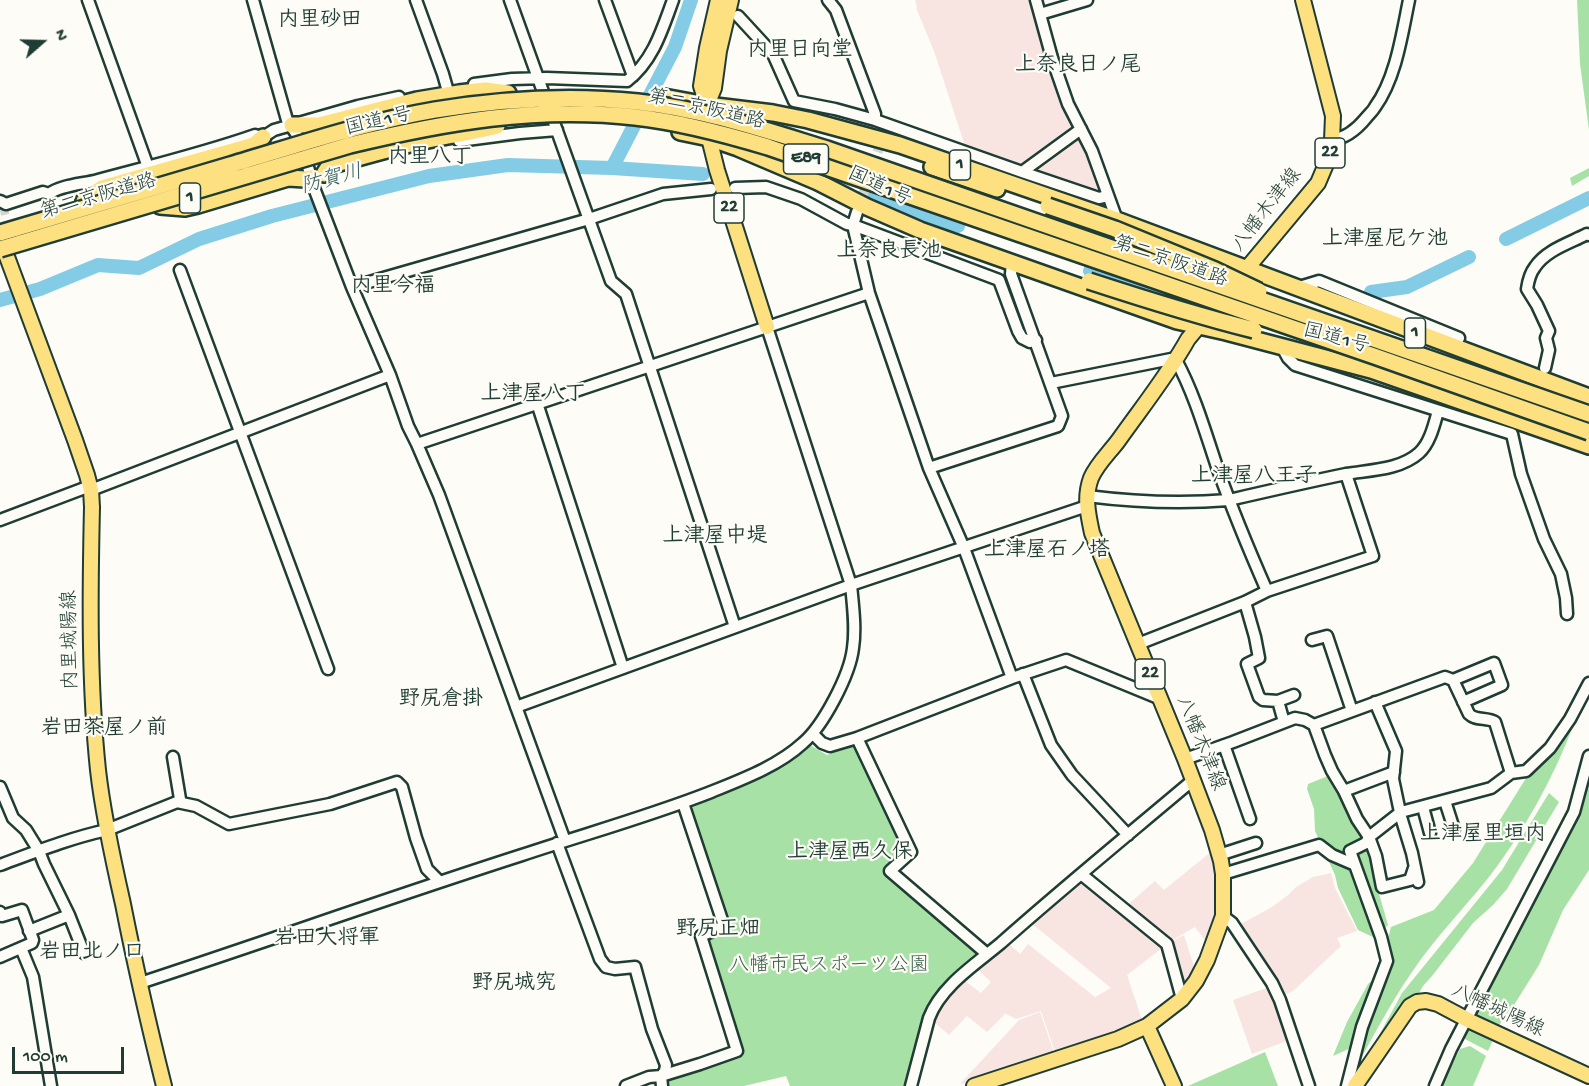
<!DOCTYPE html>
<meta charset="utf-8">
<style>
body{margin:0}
#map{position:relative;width:1589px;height:1086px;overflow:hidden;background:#fdfcf7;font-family:"Gochi Hand",sans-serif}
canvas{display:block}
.north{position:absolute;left:12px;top:12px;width:60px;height:60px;-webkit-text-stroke:4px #fdfcf7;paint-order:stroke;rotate:70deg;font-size:16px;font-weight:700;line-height:24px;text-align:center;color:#1f3d34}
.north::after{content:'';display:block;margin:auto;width:21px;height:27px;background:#1f3d34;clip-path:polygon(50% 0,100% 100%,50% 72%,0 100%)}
.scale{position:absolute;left:12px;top:1047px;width:112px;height:27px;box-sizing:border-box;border:3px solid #1f3d34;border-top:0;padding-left:8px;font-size:18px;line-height:21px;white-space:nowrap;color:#1f3d34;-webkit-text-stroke:4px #fdfcf7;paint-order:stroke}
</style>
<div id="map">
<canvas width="1589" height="1086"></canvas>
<div class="north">N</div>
<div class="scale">100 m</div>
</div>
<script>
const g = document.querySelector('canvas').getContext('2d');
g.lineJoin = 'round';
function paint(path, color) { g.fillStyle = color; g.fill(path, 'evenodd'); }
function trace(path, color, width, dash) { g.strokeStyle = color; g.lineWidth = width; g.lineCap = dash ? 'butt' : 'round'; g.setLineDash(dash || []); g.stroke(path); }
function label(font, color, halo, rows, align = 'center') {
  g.font = font + ' "Gochi Hand","Klee One",sans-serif'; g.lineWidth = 4.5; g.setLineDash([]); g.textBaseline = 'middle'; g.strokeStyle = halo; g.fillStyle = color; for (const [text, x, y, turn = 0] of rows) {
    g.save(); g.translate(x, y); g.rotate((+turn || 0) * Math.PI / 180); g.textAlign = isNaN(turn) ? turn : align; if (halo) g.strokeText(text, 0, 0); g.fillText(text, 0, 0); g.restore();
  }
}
paint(new Path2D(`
 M915,0h116l26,91 26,56 15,40 -4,5 -129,-46 -31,-95 -18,-43 1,-1z
 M1212,851l3,1 3,45 -2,21 -9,25 -12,-16 -26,15 -44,-35 30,-26 9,9z
 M1331,873l4,15 22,43 -20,7 4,8 -48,45 -11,5 -43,-71 33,-18 16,-12 8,-8 17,-10z
 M1081,879l84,67 -38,29 16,48 -17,8 -71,21 -14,-41 -25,8 -12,-6 1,1 -18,18 -20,-16 -18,19 -15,-13 4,-13 7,-11 20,-17 16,12 10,-11 -14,-13 30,-27 13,12 8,-10 67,53 16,-9 -80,-65z
 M1184,935l11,35 -14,18 -12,-45z
 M1269,987l20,53 -37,14 -19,-54z
 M1040,1012l14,41 -94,31 59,-64z`), '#f8e5e1');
paint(new Path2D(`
 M1577,0h12v130l-9,-66z
 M1589,168v8l-17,10 -2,-8z
 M1582,702c-20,58 -48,113 -84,163 -27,37 -61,69 -86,107 -22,32 -40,66 -58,100l15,-49 23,-61 -5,-20 4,-15 43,-17 39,-47 55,-88z
 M856,743l50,107 -20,21 95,83 -39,34 -34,98h-118l-4,-10 -42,10h-79l-2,-8 78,-24 -35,-116 20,-8 -37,-124 86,-36 35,-25 17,10z
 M1324,761l48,94 6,35 10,35 -13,13 -17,-8 -20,-42 -3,-13 -20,-44 -1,-22 -7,-20 1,-5 20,-8 -7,-14z
 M1589,784v86l-26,40 -24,55 -25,40 -12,15 -14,31 -25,-13 115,-223z
 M1549,793l10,9 -52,87 -14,16 -20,18 -41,53 -9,10 -4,7 1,6 -68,86 50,-92 100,-123z
 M1379,975l-26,72 -20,9 14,-34 21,-38z
 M1470,1046l16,10 -13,30h-32l19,-37z
 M1265,1052l13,34h-90z`), '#a8e1a6');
trace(new Path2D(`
 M1050,30l22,70 12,23`), '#5c939e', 2);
trace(new Path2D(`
 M612,168l63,-121 16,-47
 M872,194l86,32
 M1506,239l83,-41
 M1090,271l64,22 47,8
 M1371,292l36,-5 62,-30
 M0,300l40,-11 58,-24 41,3 60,-29 73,-23 157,-40 79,-11 104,3 91,6`), '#84cce5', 14);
trace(new Path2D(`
 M858,209l25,-73
 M0,211l8,-2`), '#d1d6d0', 10, [10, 5]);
const minor = new Path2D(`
 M88,0l60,167
 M253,0l34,120 10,15
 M416,0l27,74 4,14
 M510,0l101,281 15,13 109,333
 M605,0l28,76
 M828,0l8,10 39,104v6
 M1036,0l16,58 16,46 24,47 25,69
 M1040,14l47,-14
 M738,16l35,38 21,47 41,8 40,11 147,52 77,26 9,-2
 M474,84l38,-5 35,-1 80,3c26,-20 35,-51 46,-81
 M1332,140c14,-2 25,-11 34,-22 3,-4 7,-7 9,-11 21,-29 27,-73 34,-107
 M459,141l61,-8 37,-3
 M308,167l6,21 38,99 38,88 18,51 9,18 22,51 126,346
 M1022,172l59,-43
 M735,188l31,-1 35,12 46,25 6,1 146,55 19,51 4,7 8,4 6,-2
 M0,201l6,3 37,-12 6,2c11,-9 35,-10 49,-14 52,-14 106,-27 157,-45l8,2 11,-7 84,-24 41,-9
 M857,212l-4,13 16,68 60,175 35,80 48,130
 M180,270l148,399
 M352,287l237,-68 74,-25 48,-5
 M1296,288l23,-7 140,57
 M1282,347l6,11 7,7 217,69 9,40 23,65 17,35 5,24 1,16
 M1545,368l4,-18 -3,-12 3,-7 -12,-26 -10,-16c1,-7 4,-17 8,-22 11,-17 35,-24 52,-33l2,1
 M1051,383l120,-24 5,1c18,33 29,71 41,107 15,42 32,83 50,124
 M537,403l86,265
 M417,444l452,-151
 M929,468l129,-42 4,-10 -51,-142 1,-11
 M91,490l299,-115
 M1087,496c47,6 95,8 142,4 39,-9 78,-18 117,-26 24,-4 54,-4 73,-21 11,-10 15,-28 19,-42
 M0,520l90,-34
 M1245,602l10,35 4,21 -12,6 12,33 4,3 15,1 6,21
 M1312,640l15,-4 25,75
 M1138,644l107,-42 22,-11 106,-35 -27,-82
 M1023,674l28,71 21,30 56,60
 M1453,680l41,-17 8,22 -39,17
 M1278,701l16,-6
 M1375,702l21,49 -3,28 8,38 11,36 6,29
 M516,707l335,-122 236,-79
 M1314,725l131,-48 8,3 16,34c7,7 18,3 26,8l16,51
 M813,734l9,9 8,3 27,-8 155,-60 54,-18 95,39
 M857,738l54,114 -21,19 97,83
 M1224,745l26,74
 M173,757l7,42 -3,3
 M1185,759l48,-17 62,-24 10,2 9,5 11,30 7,16 12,20 13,28 12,18 7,19 6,31 28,-7 4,-12
 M0,787l13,31 13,12 13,21 5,13 25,51 15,38
 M1344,791l50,-19
 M1445,801l9,28
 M1423,807l7,26
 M557,843l43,116 6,8 9,2 20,-2 17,62 14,36 -1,6 -4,5 1,10
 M1219,855l37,-12
 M0,865c35,-13 70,-27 107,-35l70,-28 19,4 33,18 101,-20 67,-22 5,5 14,51 11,31 13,13
 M1081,874l86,70 15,55
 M1223,874l96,-29 13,10 21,9
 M0,912l2,4 20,-6 11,30 -1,3 -32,14
 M1223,916l9,7 40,60 8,17 29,86
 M29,931l40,-16
 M21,948l12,29 18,109
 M140,983c128,-42 254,-87 382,-128 63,-21 128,-39 189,-63 32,-13 67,-26 92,-49 20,-17 47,-68 50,-95 3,-20 0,-42 -2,-63l-84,-258
 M626,1086l23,-9 12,-1 39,-12 37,-13 -36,-115 23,-10 -41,-123
 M911,1086l18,-68c12,-32 47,-54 72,-75 63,-56 128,-109 192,-163
 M1347,1086l15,-59 25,-66 -6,-24 -31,-86 16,-8 3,-6 32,-25 90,-24 20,-15 15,-2 24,-23 20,-29 19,-36
 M1435,1086l16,-37 123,-237 15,-56`);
const major = new Path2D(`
 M718,0l-11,48 -6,38 6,19 2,33 8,32 50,157
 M707,105l7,-17 5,-37 12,-51
 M0,238l75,202 12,35 4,15 1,17c-2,88 -3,176 6,263 5,45 15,90 25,134 12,61 26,122 41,182
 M1147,1026l27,60
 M974,1086l144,-47 29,-13 35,-27 14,-18 11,-21 16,-44v-42l-2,-13 -9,-31 -27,-71 -93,-226c-4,-19 -8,-36 -1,-55 6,-14 18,-25 27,-37 24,-34 50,-66 70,-102l130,-156 11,-26 3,-17 1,-24 -30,-116
 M1355,1086l55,-80 7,-4 9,-1 12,3 32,17 119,55`);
const highway = new Path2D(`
 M664,97l43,8 66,8 35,7 92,25 217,75 472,177
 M292,125h27l98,-25 42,-7 26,-3 23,3
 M680,132l29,6 29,10 80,34 49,25 53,23 257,91 49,11 145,38 218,76
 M932,167l65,22
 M324,174l5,-8c33,-9 66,-19 99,-26 23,-5 46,-8 69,-14
 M84,201l18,-13 152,-43 9,-8
 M160,206l25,2 13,-3 90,-27 17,1 6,-1`);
trace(minor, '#1f3d34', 15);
trace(major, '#1f3d34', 18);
trace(highway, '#1f3d34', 20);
trace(minor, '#fdfcf7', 10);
trace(major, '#fde080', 14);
trace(highway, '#fde080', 15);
const highwayBridge = new Path2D(`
 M1048,206l67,23 100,41 44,21
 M0,233c77,-23 153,-45 230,-68 68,-20 135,-43 205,-55 67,-11 136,-15 203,-8 65,7 127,28 189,47l762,265
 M0,249l350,-104c95,-23 186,-39 285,-28 45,5 90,17 133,30l609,210 212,75
 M1089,281c55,18 109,35 165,49`);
trace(highwayBridge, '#1f3d34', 20, []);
trace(highwayBridge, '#fde080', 15);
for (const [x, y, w] of [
 [1330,153,30],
 [806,159,45],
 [960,165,21],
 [190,198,21],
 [729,208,30],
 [1415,333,21],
 [1150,674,30]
]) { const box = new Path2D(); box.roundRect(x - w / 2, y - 15, w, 30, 4.5); g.fillStyle = '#fdfcf7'; g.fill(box); trace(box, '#1f3d34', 1.5); }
label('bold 18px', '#1f3d34', null, [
 ["22",1330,153],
 ["E89",806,159],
 ["1",960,165],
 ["1",190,198],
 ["22",729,208],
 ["1",1415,333],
 ["22",1150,674]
]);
label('20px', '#1f3d34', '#fdfcf7', [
 ["第二京阪道路",706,111,13],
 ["国道1号",379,123,-13],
 ["国道1号",879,188,25],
 ["第二京阪道路",99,198,-16],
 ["八幡木津線",1268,211,-52],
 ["第二京阪道路",1170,263,19],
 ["国道1号",1336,340,15],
 ["内里城陽線",72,640,-91],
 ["八幡木津線",1199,744,68],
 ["八幡城陽線",1497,1012,25]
]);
label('20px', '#3a5e4b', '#fdfcf7', [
 ["八幡市民スポーツ公園",829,967]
]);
label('bold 21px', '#1f3d34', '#fdfcf7', [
 ["内里砂田",320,22],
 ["内里日向堂",800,52],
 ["上奈良日ノ尾",1078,67],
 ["内里八丁",430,159],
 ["上津屋尼ケ池",1385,241],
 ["上奈良長池",889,253],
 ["内里今福",393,288],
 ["上津屋八丁",533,396],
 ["上津屋八王子",1254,478],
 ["上津屋中堤",715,538],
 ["上津屋石ノ塔",1047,552],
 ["野尻倉掛",441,701],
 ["岩田茶屋ノ前",104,730],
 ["上津屋里垣内",1483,836],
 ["上津屋西久保",850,854],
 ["野尻正畑",718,931],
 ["岩田大将軍",327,940],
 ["岩田北ノ口",92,954],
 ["野尻城究",514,985]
]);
label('italic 21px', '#386160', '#fdfcf7', [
 ["防賀川",332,181,-15]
]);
</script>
